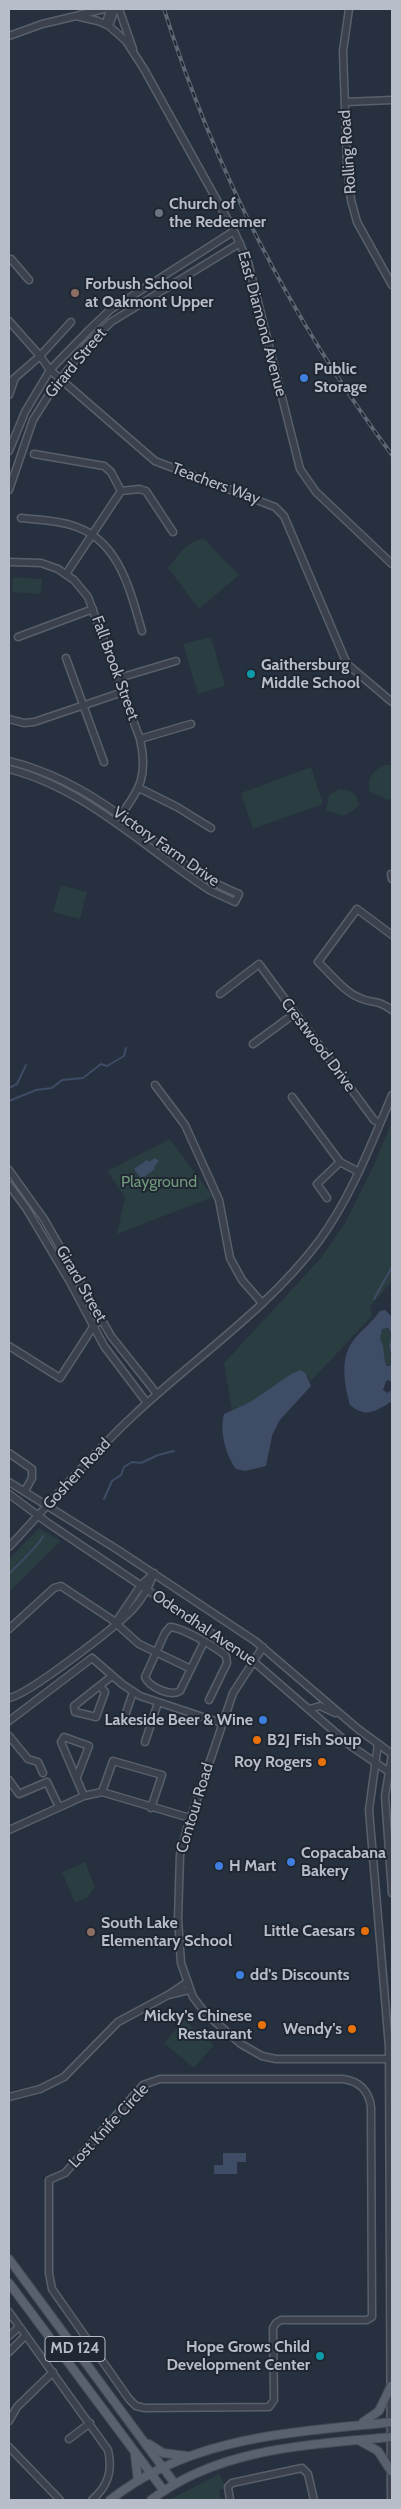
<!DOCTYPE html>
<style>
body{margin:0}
#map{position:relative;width:401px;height:2509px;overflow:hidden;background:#27303e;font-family:Cabin,sans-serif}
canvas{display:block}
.frame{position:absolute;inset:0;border:10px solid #b7bdc9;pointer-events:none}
</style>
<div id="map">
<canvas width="401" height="2509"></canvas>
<div class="frame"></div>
</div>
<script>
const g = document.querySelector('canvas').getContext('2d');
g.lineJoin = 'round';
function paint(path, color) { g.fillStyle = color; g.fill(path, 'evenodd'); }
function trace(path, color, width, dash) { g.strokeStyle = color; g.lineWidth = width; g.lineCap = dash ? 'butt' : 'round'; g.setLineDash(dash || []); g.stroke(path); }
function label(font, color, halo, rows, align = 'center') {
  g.font = font + ' Cabin,sans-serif'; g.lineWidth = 4; g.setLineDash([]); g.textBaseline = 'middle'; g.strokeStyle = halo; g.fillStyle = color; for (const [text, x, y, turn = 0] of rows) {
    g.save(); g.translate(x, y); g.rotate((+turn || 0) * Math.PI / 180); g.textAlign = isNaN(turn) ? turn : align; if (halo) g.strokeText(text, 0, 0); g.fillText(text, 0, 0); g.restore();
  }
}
paint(new Path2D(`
 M204,539l35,36 -40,34 -31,-41c10,-12 19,-28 36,-29z
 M13,577l29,2 -1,15 -29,-2z
 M211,637l14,49 -27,8 -15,-50z
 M384,765h8v34l-5,1 -18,-9c-2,-12 4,-21 15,-26z
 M311,767l12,37 -70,25 -12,-36z
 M339,789l12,2 5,5 3,9c-15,13 -14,13 -33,5l3,-15z
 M61,885l26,7 -7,27 -27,-7z
 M392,1121v160l-22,26 2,9 -61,65 -5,-7h-15l-41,28 -18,8 -8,-47 97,-105 24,-35 28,-56z
 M170,1139l43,58 -96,37 8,-37 -18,-26z
 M385,1327l7,8 -3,11 3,20 -7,-3 -6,-24 3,-10z
 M39,1528l22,13 -52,51v-33z
 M85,1862l10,25 -8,11 -12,5 -13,-31z
 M184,2020l30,25 -20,23 -30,-25z
 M219,2474l7,14 -7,2 2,10h-52z`), '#2a3d40');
paint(new Path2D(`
 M155,1158l4,3 -5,6 1,2 -14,10 -7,-10 13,-9 2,2z
 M385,1310l7,7v41l-3,-12 3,-11 -4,-7 -6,1 -2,10c6,10 2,18 7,27l5,-1v18l-3,-3 -3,1 -3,9 4,3 5,-3v11c-16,10 -25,18 -42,4 -6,-23 -11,-49 6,-68 8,-9 17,-16 24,-26z
 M301,1370l5,4 5,12 -32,35 -7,15 -6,30 -21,5 -9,-2c-10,-13 -17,-39 -12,-55l26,-12 41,-28z
 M223,2153h23v9h-9v12h-23v-9h9z`), '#3e4c66');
trace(new Path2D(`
 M9,1088l8,-4 9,-19
 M9,1101l27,-11 16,-2 10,-8 21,-2 18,-14 6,2 17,-10 2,-8
 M374,1299l18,-32
 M104,1499l8,-18 9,-6 3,-8 8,-5 9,1 17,-8 16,-4
 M9,1574c9,-10 30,-28 34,-38`), '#3e4c66', 2);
const minor = new Path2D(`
 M119,9l14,40
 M349,9l-6,42 4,113 4,36 6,22 35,63
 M79,15l25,-6
 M106,23l4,-14
 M109,26l6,-17
 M9,36l33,-12 34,-8 22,5 11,5 17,15 18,28 90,162 14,31 52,207 16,23 76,72
 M345,102l47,-2
 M9,261l2,-2 18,21
 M9,321l31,35 10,14 105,91 120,46 9,9 63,148 45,38
 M9,383l31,-27 31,-34
 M9,395l6,-17
 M9,451l16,-39 25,-42 39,-40 21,-20 124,-79
 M34,454l70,12 7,6 10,19
 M9,490l24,-70 15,-24 38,-50 25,-24 129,-79
 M121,491l18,-2 7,2 27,41
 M21,518c17,2 36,2 53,8 46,15 56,65 68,105
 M9,562l32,1 17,6 16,11 14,17 52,142c8,35 1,50 -21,78
 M66,574l55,-83
 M18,637l75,-28
 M66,658l38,104
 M119,678l57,-17
 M9,719l15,4 10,-1 89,-30
 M140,739l51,-15
 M9,761c41,10 78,30 112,55 37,28 74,61 118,78l-4,8 -24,-11c-66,-42 -124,-102 -202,-122
 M139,788l38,19 34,21
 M391,874l1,5
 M392,935l-35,-26 -39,53c12,11 26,30 42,36 13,6 17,1 32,12
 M220,994l39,-30 115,156 6,3
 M253,1044l41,-30
 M155,1085l30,40 34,75 11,58 12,22 20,23
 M292,1097l48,65 19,10
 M9,1170l35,49 67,117 46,58
 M9,1185l17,23 44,74 34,64 43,57
 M327,1198l-10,-14 23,-22
 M9,1346l51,32 33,-51 9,-8
 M9,1453l23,16v9l-7,13
 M9,1482l109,68 137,91 103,88 34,25
 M9,1494l39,29 205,138 98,85 41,28
 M9,1547c41,-44 81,-91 125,-132 62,-58 134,-106 185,-174 32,-44 52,-96 73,-146
 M116,1622l25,-37 11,-10
 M9,1629l45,-41 7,-2 50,33 28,25 52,25
 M204,1642l-24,49c-9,6 -31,-4 -35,-14l20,-44 5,-6c13,1 46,20 56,29l1,7 -18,37
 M263,1647l-30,46 -46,136 -7,26 -2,64 3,44 12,34 13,17 35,30 21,12 14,3h115
 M100,1686l5,6 -9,25 -21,-5 -1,-6 38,-30
 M9,1698c19,-3 108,-72 124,-89 9,-10 16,-22 21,-36
 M310,1709l10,-3 15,7
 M9,1721l83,-63 30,26 18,12 81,27
 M123,1722l10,-30
 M9,1736l19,23 10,3 5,11
 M145,1742l13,-39
 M378,1744l-9,66 20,237 2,453
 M392,1754l-7,42 7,97
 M77,1777l12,-31 -25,-9 -3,5 23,54
 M9,1780l10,14 28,-12 12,25
 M102,1792l11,-31 49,14 -11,33
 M9,1830l75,-34 18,-4 88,26
 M168,1995l21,-5
 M160,2079h183c16,2 26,12 28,28l1,210 -5,3h-86l-5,3 -3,5 1,72 -5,7 -124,1 -9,-2 -7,-7 -77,-110 -3,-16v-93l16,-7 78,-88z
 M9,2097l31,-8 24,-12 54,-55 50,-27 18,-12
 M9,2312l99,138c5,21 0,36 -16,50
 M9,2336l10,-9
 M9,2352l16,-16
 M9,2421l8,-14 36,-35
 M69,2439l21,-16
 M9,2447l51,53
 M230,2500l-2,-13 4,-4 70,-15 6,6 6,26`);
const major = new Path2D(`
 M9,2259l166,225
 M9,2283l155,208
 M363,2422l16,-11 12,-25
 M360,2441l18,10 13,20
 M149,2444l14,9 24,3
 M135,2455l3,26
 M110,2500c82,-65 183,-67 282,-78
 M151,2500c69,-53 159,-55 241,-63`);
trace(minor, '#59606c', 9);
trace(major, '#444b57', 10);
trace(minor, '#3b424e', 6);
trace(major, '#59616e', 8);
const rail = new Path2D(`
 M164,9c51,162 127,310 228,446`);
trace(rail, '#5d6675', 4);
trace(rail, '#202733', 2, [5.5]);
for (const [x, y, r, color] of [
 [159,213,5,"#6b7280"],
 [75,293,5,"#8d6e63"],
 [304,378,5,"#3f7fe0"],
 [251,674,5,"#0f9aa8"],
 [263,1720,5,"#3f7fe0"],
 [257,1740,5,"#e8710a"],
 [322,1762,5,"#e8710a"],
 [291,1862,5,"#3f7fe0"],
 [219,1866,5,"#3f7fe0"],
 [365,1931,5,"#e8710a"],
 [91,1932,5,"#8d6e63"],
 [240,1975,5,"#3f7fe0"],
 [262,2025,5,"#e8710a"],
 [352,2029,5,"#e8710a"],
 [320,2356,5,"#0f9aa8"]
]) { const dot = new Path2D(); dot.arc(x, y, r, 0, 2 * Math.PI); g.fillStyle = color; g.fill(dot); trace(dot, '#202733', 2); }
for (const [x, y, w] of [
 [75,2349,60]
]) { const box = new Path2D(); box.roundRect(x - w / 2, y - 12.5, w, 25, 4); g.fillStyle = '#202733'; g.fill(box); trace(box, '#b7bdc9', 1); }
label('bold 15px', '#b7bdc9', null, [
 ["MD 124",75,2349]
]);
label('16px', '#b7bdc9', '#202733', [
 ["Rolling Road",348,152,-94],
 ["East Diamond Avenue",262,324,75],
 ["Girard Street",76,363,-50],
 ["Teachers Way",216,484,20],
 ["Fall Brook Street",115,668,70],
 ["Victory Farm Drive",166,847,35],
 ["Crestwood Drive",318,1045,53],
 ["Girard Street",81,1284,60],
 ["Goshen Road",77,1474,-47],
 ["Odendhal Avenue",204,1628,34],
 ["Contour Road",195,1808,-73],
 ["Lost Knife Circle",109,2126,-47]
]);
label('bold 16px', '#b7bdc9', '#202733', [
 ["Church of",169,204],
 ["the Redeemer",169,222],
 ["Forbush School",85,284],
 ["at Oakmont Upper",85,302],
 ["Public",314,369],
 ["Storage",314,387],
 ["Gaithersburg",261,665],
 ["Middle School",261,683],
 ["Lakeside Beer & Wine",253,1720,"right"],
 ["B2J Fish Soup",267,1740],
 ["Roy Rogers",312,1762,"right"],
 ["Copacabana",301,1853],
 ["Bakery",301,1871],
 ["H Mart",229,1866],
 ["South Lake",101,1923],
 ["Elementary School",101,1941],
 ["Little Caesars",355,1931,"right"],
 ["dd's Discounts",250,1975],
 ["Micky's Chinese",252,2016,"right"],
 ["Restaurant",252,2034,"right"],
 ["Wendy's",342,2029,"right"],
 ["Hope Grows Child",310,2347,"right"],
 ["Development Center",310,2365,"right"]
], 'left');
label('16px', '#70987b', '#202733', [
 ["Playground",159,1182]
]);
</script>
